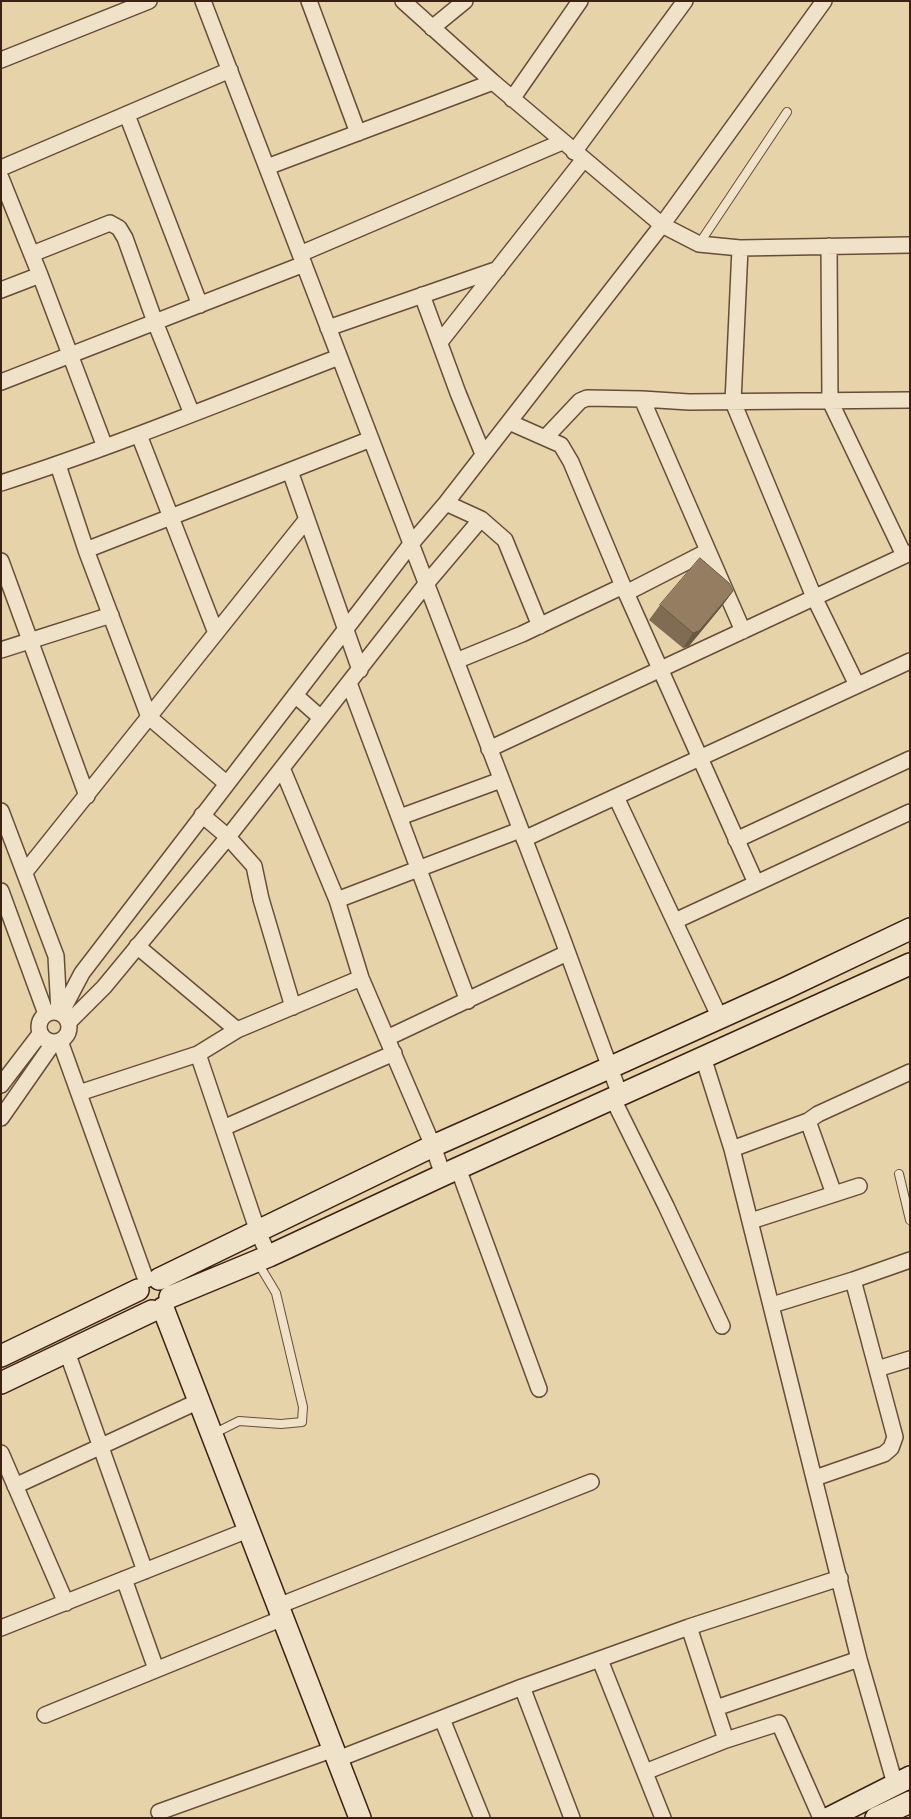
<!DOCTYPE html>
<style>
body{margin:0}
#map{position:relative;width:911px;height:1819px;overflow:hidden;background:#e7d3aa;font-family:"Sorts Mill Goudy",serif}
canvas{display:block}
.frame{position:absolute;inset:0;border:2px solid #3c2012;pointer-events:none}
</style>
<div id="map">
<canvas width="911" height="1819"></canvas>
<div class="frame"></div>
</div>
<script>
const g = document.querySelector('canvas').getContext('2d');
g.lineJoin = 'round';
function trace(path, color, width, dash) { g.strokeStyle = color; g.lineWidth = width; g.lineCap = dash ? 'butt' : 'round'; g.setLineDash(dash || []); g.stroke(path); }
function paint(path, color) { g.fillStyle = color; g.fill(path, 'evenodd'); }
const lane = new Path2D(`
 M699,244l88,-132
 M899,1174l11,46
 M213,1434l26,-13 42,3 21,-2 1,-15 -27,-114 -18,-30`);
const street = new Path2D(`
 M203,1l357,931 60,163
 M309,1l49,132
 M403,1l90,81 169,143 37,19 41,4 170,-3
 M432,28l33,-27
 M1,60l148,-59
 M512,99l68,-98
 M127,115l73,190
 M574,152l111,-151
 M267,167l226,-85
 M1,168l229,-98
 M1,178l39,97 65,172
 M829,246l1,155 74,154
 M740,248l-7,154 81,195 43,88
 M32,254l78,-31 9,5 6,10 30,84 37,92
 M300,254l262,-112
 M1,290l39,-15
 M422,295l36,98 25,61
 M328,328l170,-59
 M440,342l144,-183
 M1,382l303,-118
 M642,399l101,232
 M509,422l52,23 10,17 52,124 133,297
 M139,435l77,198
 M546,437l34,-36 7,-3 55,1 47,3 221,-2
 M58,465l28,85 63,167 77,66
 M290,471l70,199
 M1,483c115,-37 226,-83 338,-126
 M446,503l35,16 24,21 35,86
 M86,550l285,-111
 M1,561l86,235
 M626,593l82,-42
 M1,650l110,-35
 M456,661l66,-27 101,-48
 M349,683l119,318
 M295,695l26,23
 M489,749l421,-196
 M282,768l55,132 24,78 72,168 10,29
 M616,797l104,221
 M1,811l55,145 3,56
 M202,815l26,22 26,29 7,33 32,108
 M400,817l101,-37
 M524,839l386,-178
 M736,840l174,-81
 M25,872l282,-353
 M1,891l45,123
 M337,900l183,-70
 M675,921l235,-109
 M137,946l100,84
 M39 1027a15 15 0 1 1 30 0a15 15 0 1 1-30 0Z
 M61,1013l21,-40 329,-429 35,-41 216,-278 162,-224
 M69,1022l35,-35 124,-150 198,-253 55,-65
 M387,1038l180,-85
 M60,1041l86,239
 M198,1054l60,178 11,24
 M703,1057l29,92 127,510 36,125
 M1,1085l39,-51
 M79,1093l119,-39 39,-24 124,-52
 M613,1099l53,107 56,120
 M1,1118l53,-76
 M223,1128l171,-75
 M732,1149l76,-28
 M458,1168l81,221
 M834,1194l-26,-73 10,-7 92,-42
 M751,1221l108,-35
 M772,1305l81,-25 57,-20
 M67,1352l78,219
 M877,1369l33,-10
 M1,1453l65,150
 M815,1478l69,-24 7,-6 4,-11 -42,-157
 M15,1486l184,-85
 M124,1579l32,90
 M278,1606l313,-124
 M689,1627l37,113
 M1,1628l247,-98
 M600,1660l63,158
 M522,1687l50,131
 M716,1708l143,-49
 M45,1715l238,-97
 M442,1719l40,99
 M338,1759l184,-72 167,-60 151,-49
 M645,1772l81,-32 53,-17 42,95
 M159,1812l175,-63`);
const secondary = new Path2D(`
 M159,1279l274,-133 178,-79 175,-79 124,-59
 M170,1297l99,-41 174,-81 467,-211
 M163,1308l197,510
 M1,1356l137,-66
 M1,1383l151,-72
 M829,1818l81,-41
 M876,1818l34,-16`);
trace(lane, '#674d38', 10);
trace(street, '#674d38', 18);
trace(secondary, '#3c2012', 24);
trace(lane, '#efe2c8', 8);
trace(street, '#efe2c8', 15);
trace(secondary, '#efe2c8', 21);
paint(new Path2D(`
 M733,591l-11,15 -33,40 -6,2 -34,-28 11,-15z`), '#806c53');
paint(new Path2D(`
 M733,591l-11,15 -33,40 -6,2 10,-15z`), '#685844');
const building = new Path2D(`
 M700,558l29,25 4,8 -34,40 -6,2 -33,-28z`);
paint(building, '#957d61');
trace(building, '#685844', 1);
</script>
